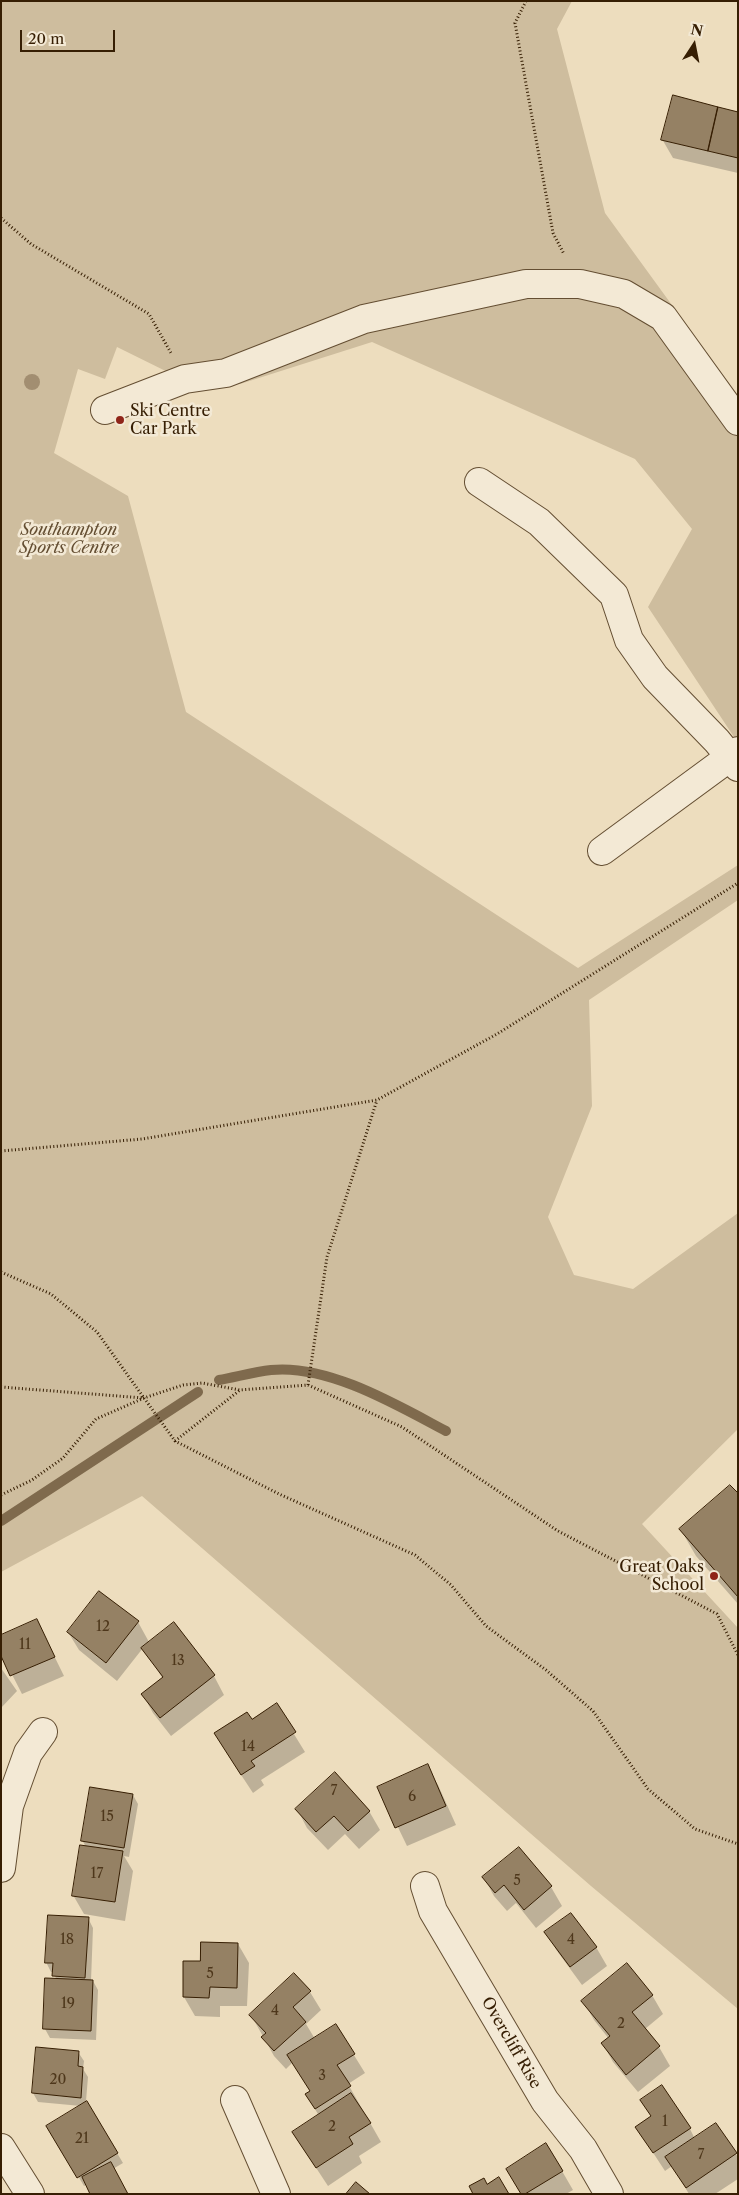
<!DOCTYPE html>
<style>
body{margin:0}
#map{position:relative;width:739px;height:2195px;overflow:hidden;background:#edddbe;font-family:"Libre Caslon Text",serif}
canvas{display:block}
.frame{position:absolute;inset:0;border:2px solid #361e03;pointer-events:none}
.north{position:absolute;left:669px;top:20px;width:50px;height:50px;-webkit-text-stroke:4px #f3e9d5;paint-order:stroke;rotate:11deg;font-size:14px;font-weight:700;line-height:20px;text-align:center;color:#361e03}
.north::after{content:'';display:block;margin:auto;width:18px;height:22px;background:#361e03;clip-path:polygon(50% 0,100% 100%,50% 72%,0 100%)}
.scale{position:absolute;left:20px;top:30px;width:95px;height:22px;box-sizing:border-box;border:2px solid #361e03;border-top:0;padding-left:6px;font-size:15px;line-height:18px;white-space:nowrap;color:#361e03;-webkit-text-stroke:4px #f3e9d5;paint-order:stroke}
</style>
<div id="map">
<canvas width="739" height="2195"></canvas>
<div class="frame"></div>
<div class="north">N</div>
<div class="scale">20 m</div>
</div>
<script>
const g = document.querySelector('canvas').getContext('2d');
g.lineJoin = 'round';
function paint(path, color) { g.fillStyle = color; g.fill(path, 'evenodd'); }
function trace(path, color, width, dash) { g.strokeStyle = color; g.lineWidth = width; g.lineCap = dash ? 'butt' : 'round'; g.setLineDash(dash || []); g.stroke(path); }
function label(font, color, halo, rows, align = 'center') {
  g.font = font + ' "Libre Caslon Text",serif'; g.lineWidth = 5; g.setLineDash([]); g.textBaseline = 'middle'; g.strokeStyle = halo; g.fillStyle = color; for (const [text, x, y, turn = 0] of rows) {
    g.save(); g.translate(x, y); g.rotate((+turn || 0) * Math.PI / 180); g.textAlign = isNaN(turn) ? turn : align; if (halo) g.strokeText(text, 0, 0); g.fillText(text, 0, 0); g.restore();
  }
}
paint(new Path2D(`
 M1,1h571l-15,28 48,184 133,183v347l-90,-136 44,-78 -57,-70 -263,-117 -132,42 -42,3 -81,-40 -12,32 -27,-10 -24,84 74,43 58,216 392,256 160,-103v35l-149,100 3,106 -44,111 26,58 59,14 105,-76v216l-96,95 96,104v381l-147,-123 -449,-390 -141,76z`), '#cebd9e');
paint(new Path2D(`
 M738,113v60l-65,-15 -11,-19z
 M738,1495v109l-42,-48 -15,-26z
 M37,1621l27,55 -42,18 -21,-41z
 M138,1622l11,20 24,-18 41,52 10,19 -53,41 -18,-23 -10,-18 20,-16 -20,-31 -26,33 -38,-31 -11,-18z
 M1,1668l16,23 -16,17z
 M276,1705l29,47 -44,28 3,5 -11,8 -27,-41 25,-31z
 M427,1766l11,19 18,40 -49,21 -28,-58z
 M133,1795l5,9 -9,53 -5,-1 9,15 -8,50 -41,-7 -11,-19 13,-48 -4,-7z
 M297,1809l72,2 11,19 -21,19 -14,-15 -17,16 -21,-22z
 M519,1848l32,39 11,19 -26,22 -20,-25 -9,8 -13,-15 -10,-18z
 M88,1918l5,10 -2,53h2l5,9 -2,50 -46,-2 -5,-9 11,-50 -2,-7h-3l-5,-10z
 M546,1933l50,14 11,19 -25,19 -25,-34z
 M238,1944l11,19 -2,43h-27v11l-25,-1 -11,-19v-35h17z
 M310,1992l11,18 -15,14 9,15 21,-13 29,47 -17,11 33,58 -22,14 3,7 -34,23 -23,-35 14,-35 -12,-21 4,-3 -18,-30 -7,7 -12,-13 -23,-41z
 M652,1995l11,19 -18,15 14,18 11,19 -32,26 -25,-30 -10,-18 6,-5 -15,-19 -11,-19z
 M78,2052l6,9 -1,8 5,8 -2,24 37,62 -39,23 -36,-60 33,-20 -43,-4 -5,-9z
 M642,2101l48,28 5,10 21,-14 22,32v22l-23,15h-26l-17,-28 -7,5 -28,-43 15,-10z
 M562,2171l11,19 -7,4h-44z`), '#0003');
trace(new Path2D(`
 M219,1380c17,-3 35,-8 52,-10 57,-6 126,35 175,61
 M1,1521l197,-129`), '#7f6a4d', 10);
const building = new Path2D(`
 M673,95l45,12 -10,44 -47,-11z
 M718,107l20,5v46l-30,-7z
 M730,1485l8,8v104l-59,-68z
 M99,1591l40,30 -33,42 -39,-31z
 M37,1619l18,38 -45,19 -9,-20v-21z
 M174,1622l41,53 -55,43 -19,-24 22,-17 -22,-29z
 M277,1703l19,29 -45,29 4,5 -14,9 -27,-42 33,-21 5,7z
 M428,1764l18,42 -51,22 -18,-41z
 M335,1772l35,39 -22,20 -14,-15 -18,16 -21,-23z
 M90,1787l43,7 -9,54 -43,-7z
 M80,1845l43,6 -8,51 -43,-6z
 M519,1847l33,39 -28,24 -20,-25 -9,8 -13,-16z
 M571,1913l26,34 -27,20 -26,-35z
 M48,1915l41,2 -4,61 -33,-2 1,-13h-8z
 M201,1942l37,1 -1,45 -27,-1 -1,11 -26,-1v-36h17z
 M627,1963l26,32 -21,17 28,34 -34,29 -25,-32 9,-7 -29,-35z
 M294,1973l17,18 -18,16 13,15 -32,29 -13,-14 5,-4 -17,-18z
 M45,1978l48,2 -2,51 -48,-2z
 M336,2024l19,30 -18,11 14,21 -36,23 -10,-15 5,-3 -23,-36z
 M36,2047l43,4 -1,15 5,1 -2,31 -49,-5z
 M662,2085l29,43 -38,25 -18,-26 16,-11 -11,-16z
 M351,2093l20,30 -22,14 4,7 -37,24 -24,-36z
 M87,2101l31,52 -41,25 -31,-52z
 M716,2123l21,30 -51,35 -21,-31z
 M546,2143l17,28 -38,23h-4l-15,-25z
 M111,2162l17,32h-38l-8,-17z
 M499,2177l10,17h-36l-4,-8 15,-8 3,6z
 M356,2182l14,12h-24z`);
paint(building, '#958164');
trace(building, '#361e03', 1);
const minor = new Path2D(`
 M105,410l80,-31 41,-6 138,-54 162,-35h54l44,10 39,23 75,104
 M479,482l60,40 75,73 15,45 26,37 62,64 21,26
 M602,851l136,-100
 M1,1868l8,-62 19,-53 15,-21
 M425,1886l8,25 112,190 38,48 26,45
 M235,2100l41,94
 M1,2148l29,46`);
trace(minor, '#644e32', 30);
trace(new Path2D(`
 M526,1l-11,22 38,210 11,21
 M1,218l30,26 118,70 22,39
 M1,1151l141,-12 235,-39 120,-66 241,-151
 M1,1272l50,22 46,38 47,66
 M308,1385l19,-128 50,-157
 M1,1387l143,11 31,43 104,53 136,61 36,30 35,41 60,44 47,41 55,78 47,40 43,15
 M175,1441l65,-51
 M1,1495l31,-15 31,-22 33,-39 48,-21 39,-13 19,-2 38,7 68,-5 94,42 156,104 159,83 21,41`), '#361e03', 3, [1, 2.5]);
trace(minor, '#f3e9d5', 28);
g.fillStyle = '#a28e71';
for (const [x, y] of [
 [32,382]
]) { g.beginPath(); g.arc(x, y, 8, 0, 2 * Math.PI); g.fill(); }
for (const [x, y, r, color] of [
 [120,420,5,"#8f2418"],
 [714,1576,5,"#8f2418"]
]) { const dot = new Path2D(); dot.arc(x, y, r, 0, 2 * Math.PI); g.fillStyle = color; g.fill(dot); trace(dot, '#f3e9d5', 2); }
label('14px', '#4e371b', null, [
 ["12",103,1627],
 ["11",25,1645],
 ["13",178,1661],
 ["14",248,1747],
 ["7",334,1791],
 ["6",412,1797],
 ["15",107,1817],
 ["17",97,1874],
 ["5",517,1881],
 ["18",67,1940],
 ["4",571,1940],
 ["5",210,1974],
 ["19",68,2004],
 ["4",275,2011],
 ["2",621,2024],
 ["3",322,2076],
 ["20",58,2080],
 ["1",665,2122],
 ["2",332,2127],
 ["21",82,2139],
 ["7",701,2155]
]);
label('16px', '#361e03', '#f3e9d5', [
 ["Ski Centre",130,411],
 ["Car Park",130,429],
 ["Great Oaks",704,1567,"right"],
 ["School",704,1585,"right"]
], 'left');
label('italic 16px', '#644e32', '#f3e9d5', [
 ["Southampton",69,530],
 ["Sports Centre",69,548]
]);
label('16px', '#361e03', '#f3e9d5', [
 ["Overcliff Rise",511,2043,60]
]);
</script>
